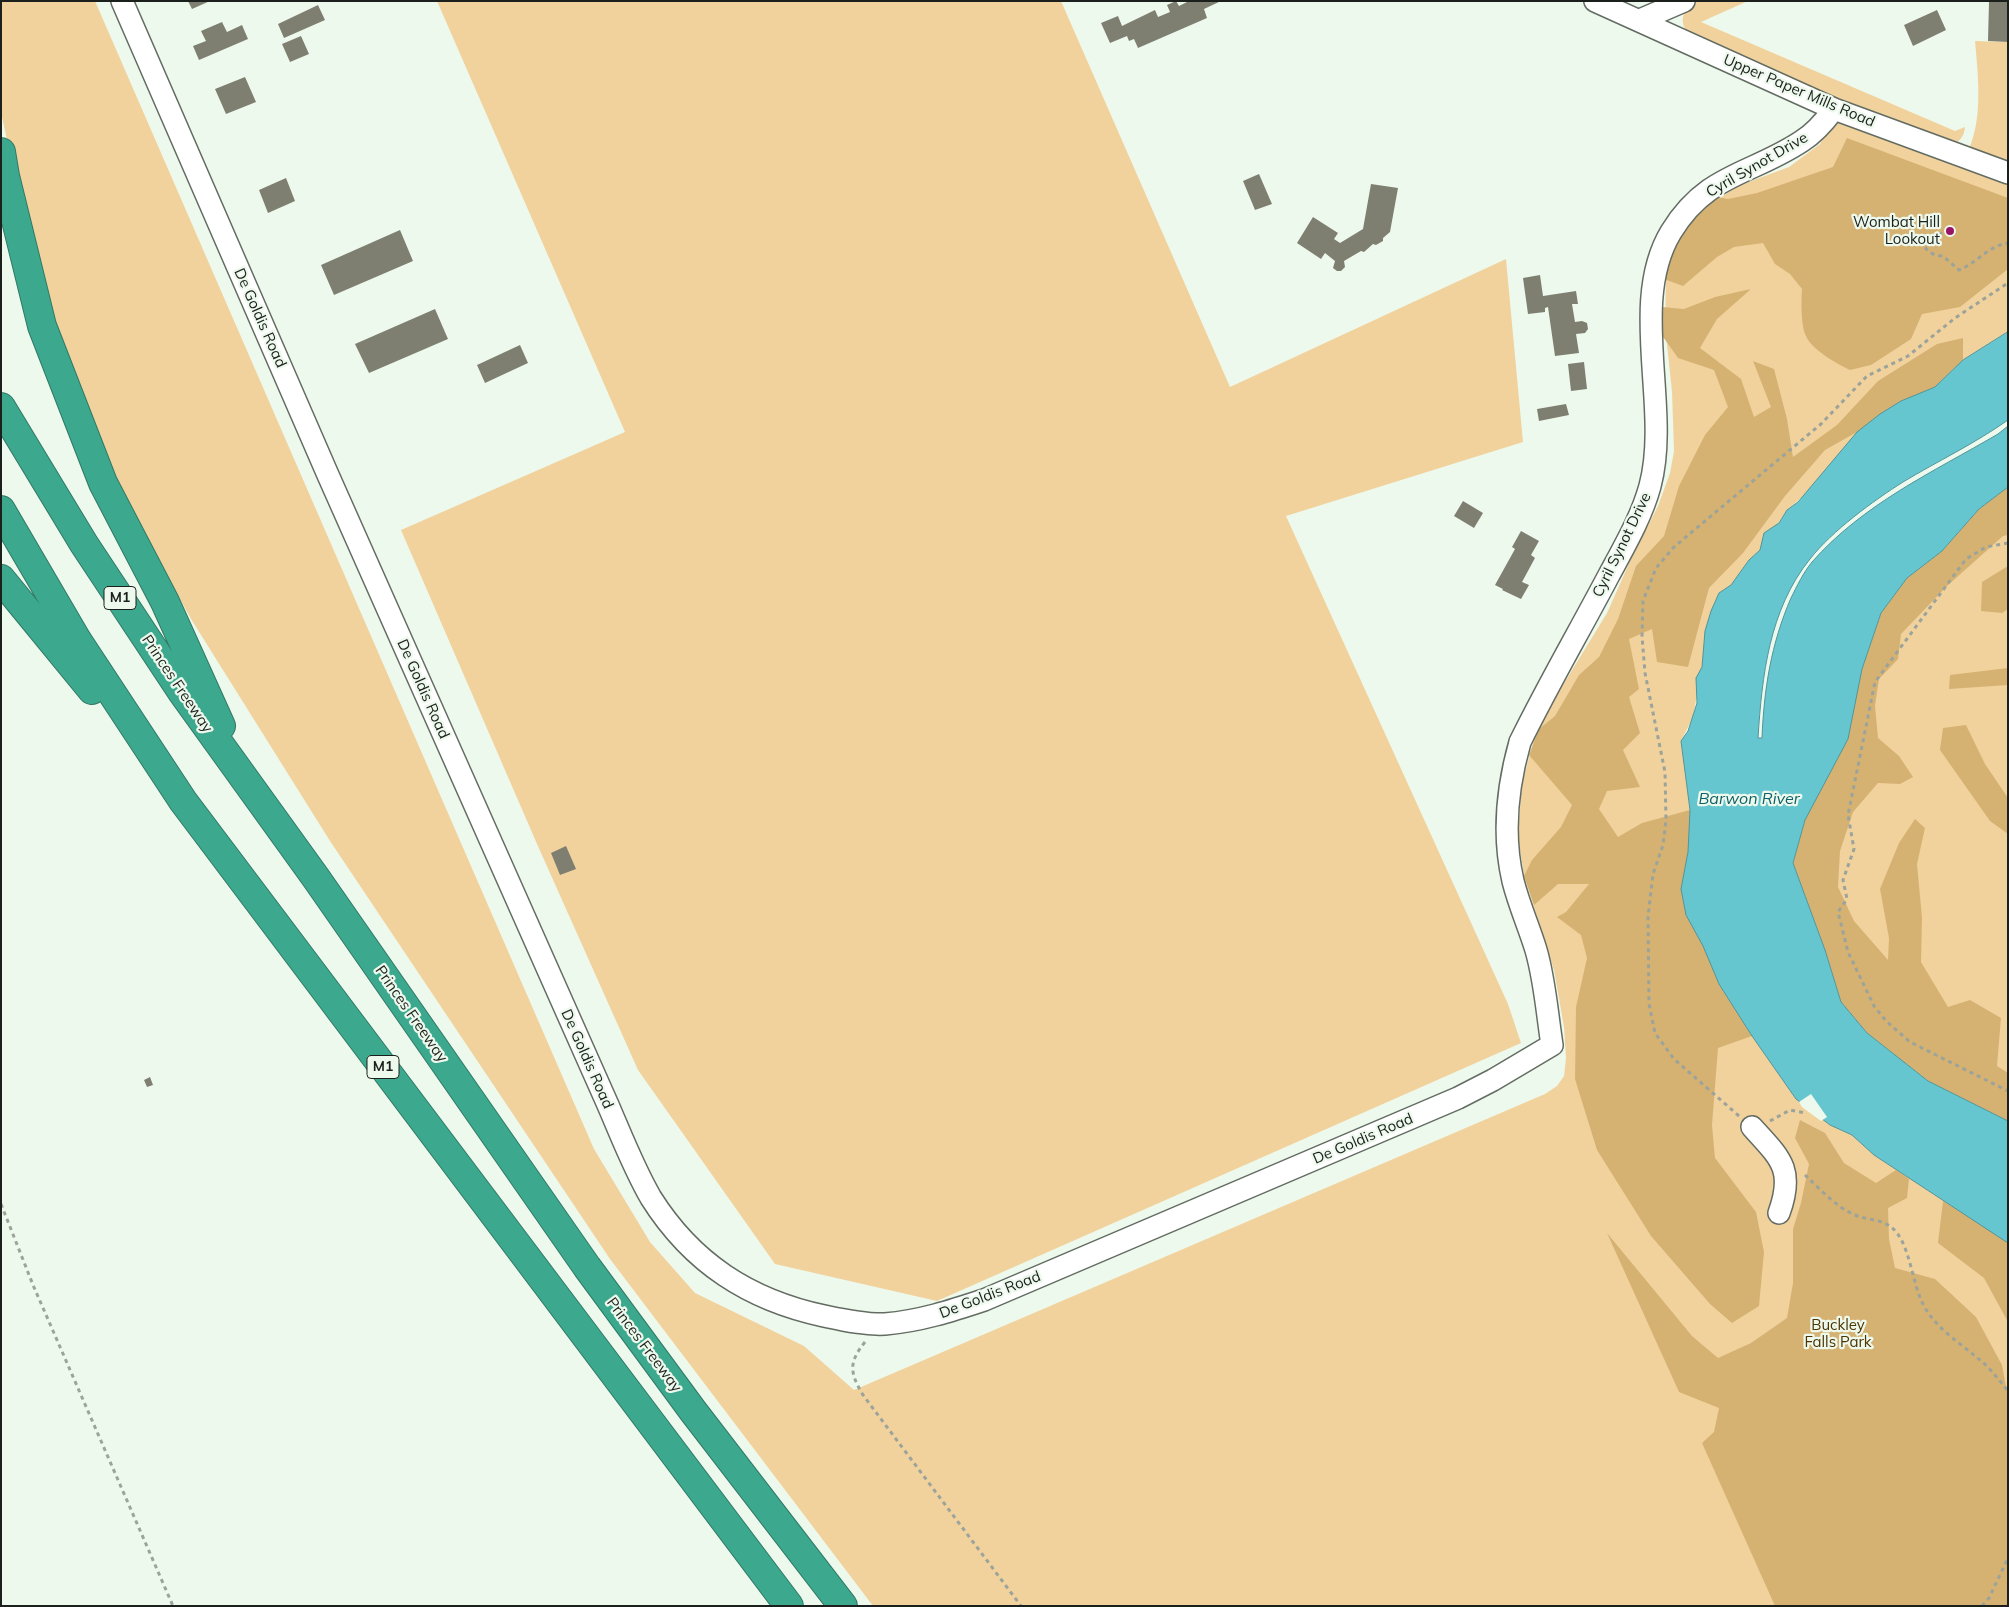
<!DOCTYPE html>
<style>
body{margin:0}
#map{position:relative;width:2009px;height:1607px;overflow:hidden;background:#eef9ed;font-family:Mulish,sans-serif}
canvas{display:block}
.frame{position:absolute;inset:0;border:2px solid #1c201c;pointer-events:none}
</style>
<div id="map">
<canvas width="2009" height="1607"></canvas>
<div class="frame"></div>
</div>
<script>
const g = document.querySelector('canvas').getContext('2d');
g.lineJoin = 'round';
function paint(path, color) { g.fillStyle = color; g.fill(path, 'evenodd'); }
function trace(path, color, width, dash) { g.strokeStyle = color; g.lineWidth = width; g.lineCap = dash ? 'butt' : 'round'; g.setLineDash(dash || []); g.stroke(path); }
function label(font, color, halo, rows, align = 'center') {
  g.font = font + ' Mulish,sans-serif'; g.lineWidth = 4.5; g.setLineDash([]); g.textBaseline = 'middle'; g.strokeStyle = halo; g.fillStyle = color; for (const [text, x, y, turn = 0] of rows) {
    g.save(); g.translate(x, y); g.rotate((+turn || 0) * Math.PI / 180); g.textAlign = isNaN(turn) ? turn : align; if (halo) g.strokeText(text, 0, 0); g.fillText(text, 0, 0); g.restore();
  }
}
paint(new Path2D(`
 M1,1h94l499,1148 56,93 45,51 109,53 50,44 691,-296 12,-8 7,-10 2,-18 -2,-31 -10,-57 -30,-94 -6,-40 4,-53 12,-44 13,-28 60,-98 24,-54 27,-53 12,-33 4,-22 -2,-59 -7,-66 1,-47 43,-74 29,-19 51,-19 31,-23 17,-31 171,63v156l-45,28 -176,150 -27,40 -11,10 -18,25 -29,82 -9,50 -12,24 9,69 29,174 33,52 44,63 34,26 22,10 22,20 134,88v363h-1135l-263,-347 -280,-418 -139,-222 -73,-133 -70,-173 -26,-102 -21,-99z
 M437,1h624l169,386 276,-128 17,183 -237,74 222,488 13,39 -584,258 -162,-37 -137,-194 -101,-226 -136,-314 224,-98z
 M1693,1h55l-47,21 254,109 10,-4c-1,9 -4,13 -12,18 -63,-24 -125,-51 -187,-77 -18,-7 -68,-24 -79,-37 -9,-10 -2,-23 6,-30z
 M1975,41l33,1v124l-39,-17c14,-33 9,-73 6,-108z
 M2008,488v633l-80,-40 -123,-261 57,-151z`), '#f1d29d');
paint(new Path2D(`
 M1847,138l161,60v71l-48,38 -38,7 -11,25 -40,26 -21,5c-13,-6 -39,-21 -44,-34 -5,-9 -5,-37 -4,-47l-12,-15 -15,-10 -12,-21 -29,4 -17,10 -34,29 -22,-8 11,-37 41,-45 15,3 29,-6 76,-26z
 M1751,289l-34,30 -17,29 41,31 13,38 17,-10 -18,-46 21,8 13,50 6,38 44,-32 41,-44 59,-37 26,-6v22l-28,27 -34,14 -21,13 -23,18 -32,18 -40,46 -42,57 -34,35 -21,79 -31,-5 -5,-33 -23,10 10,50 -10,8 11,36 -17,17 17,37 -33,4 -8,18 19,28 24,-14 48,-13 -2,42 -7,37 5,26 17,31 16,38 33,52 -34,12 -6,77 3,33 41,54 8,40 -5,54 -27,17 -22,-19 -59,-68 -54,-86 -22,-71 1,-72 11,-49 -6,-23 -24,-18 9,-5 23,-28h-31l-24,21 -10,-29 8,-16 29,-33 11,-22 -43,-50 10,-26 16,-13 24,-41 20,-18 19,-38 18,-53 28,-30 15,-50 26,-51 23,-28 -14,-37 -36,-12 -17,-24 1,-27 22,2 31,-12z
 M2008,487v48l-5,1 -56,50 -46,48 -3,25 -19,20 -4,27 3,32 21,18 14,21 -13,7 -22,-1 -25,29 -13,39 -2,36 16,34 34,39 1,-22 -9,-49 19,-46 16,-24 10,9 -8,36 5,54 -1,44 27,45 22,-7 31,18 -4,48 11,7v48l-80,-40 -61,-48 -26,-31 -16,-52 -32,-87 12,-43 43,-81 14,-70 19,-56 26,-35 35,-27 37,-42z
 M2008,566v43l-6,4 -21,-2 1,-29z
 M2008,668v17l-59,4 1,-14z
 M1966,725l19,39 23,34v36l-18,-13 -50,-71 3,-22z
 M1800,1120l25,13 19,30 32,20 20,-13 13,9 -2,19 -19,10 1,31 6,29 40,11 41,38 26,48 6,32v209h-233l-73,-163 12,-11 5,-24 -40,-16 -72,-159 85,103 26,22 33,-15 36,-25 6,-35v-54l8,-26 8,-39 -14,-26z
 M1943,1201l27,15 38,27v79l-24,-44 -46,-35z`), '#d6b272');
const water = new Path2D(`
 M2008,332v88c-34,24 -70,41 -105,62 -30,19 -71,49 -93,77 -41,51 -48,117 -52,179h4c2,-49 9,-94 29,-140 6,-12 12,-25 21,-36 51,-58 121,-90 186,-128l10,-8v61l-29,22 -37,42 -35,27 -26,35 -19,56 -14,70 -43,81 -12,43 32,87 16,52 26,31 61,48 80,40v122l-134,-88 -22,-20 -22,-10 -34,-26 -44,-63 -33,-52 -16,-38 -17,-31 -5,-26 7,-37 2,-42 -9,-69 7,-10 9,-28 -1,-25 6,-11 3,-36 6,-20 8,-18 12,-8 18,-25 11,-10 4,-17 15,-10 8,-13 11,-8 59,-70 23,-18 21,-13 34,-14 28,-27z`);
paint(water, '#66c6cf');
trace(water, '#509499', 1);
paint(new Path2D(`
 M1811,1094l16,23 -6,4 -19,-14 -3,-5z`), '#eef9ed');
paint(new Path2D(`
 M188,1h22l-18,8z
 M1176,1l3,5 10,-5h32l-17,8 3,9 -69,30 -4,-9 -5,2 -2,-5 -17,7 -9,-20 17,-7 4,10 33,-16 3,7 12,-5 -3,-7z
 M2005,1h3v41l-20,-1 1,-39z
 M318,5l7,15 -41,18 -6,-14z
 M1937,10l9,20 -33,16 -9,-21z
 M222,22l5,10 15,-7 6,14 -49,21 -6,-14 13,-5 -5,-10z
 M301,36l8,18 -19,8 -8,-18z
 M245,77l11,25 -30,12 -11,-25z
 M1259,174l13,30 -17,6 -12,-29z
 M286,178l9,23 -27,12 -9,-23z
 M1371,184l27,4 -8,44 -7,6v3l-7,4 -3,-1 -9,8 -3,-1 -17,10 1,6 -4,4h-4l-4,-3 2,-7 -10,-8 -4,6 -24,-16 16,-26 25,16 -4,6 6,4 23,-14z
 M400,230l13,31 -79,34 -13,-30z
 M1540,275l3,21 33,-5 2,13h-6l3,18 7,-1 5,2 1,6 -3,4 -9,1 3,19 -24,3 -7,-49 -3,1v4l-17,2 -5,-36z
 M435,309l13,30 -79,34 -14,-29z
 M520,345l8,18 -43,20 -8,-18z
 M1584,362l3,27 -16,2 -3,-27z
 M1566,404l3,11 -30,6 -2,-12z
 M1463,501l20,12 -9,15 -20,-12z
 M1521,531l18,10 -8,14 4,3 -13,24 7,3 -8,14 -19,-9 1,-1 -8,-4 20,-36 -3,-2z
 M566,846l10,23 -16,6 -9,-22z
 M150,1077l3,8 -6,2 -3,-7z`), '#7e7f71');
const minor = new Path2D(`
 M122,1l206,474 280,630c13,30 26,64 43,93 41,65 98,102 173,118 19,4 41,9 61,8 35,-3 66,-13 99,-24l474,-202 35,-18 59,-35c-5,-32 -7,-64 -16,-95 -7,-23 -17,-45 -23,-69 -11,-47 -6,-93 7,-139 28,-57 60,-112 89,-167 15,-28 33,-59 41,-89 21,-78 -22,-183 21,-254 36,-59 80,-57 131,-91 13,-8 23,-20 32,-32
 M1595,1l239,108 174,64
 M1640,20l44,-19
 M1752,1127c28,31 43,42 27,86`);
const highway = new Path2D(`
 M1,152l4,24 37,150 61,157 62,119 56,124
 M1,407l83,137 98,148 134,186 271,389 106,144 150,195
 M1,510l76,130 106,161 606,805
 M1,579l91,111`);
trace(minor, '#636c62', 24);
trace(highway, '#317966', 30);
trace(new Path2D(`
 M1950,231l-18,5 -7,11c3,6 11,9 18,9l16,14c18,-7 29,-24 49,-27
 M2008,543l-22,4 -20,12 -91,123 -27,133 6,34 -11,31 4,19 -9,13 10,40 26,54 12,15 24,21 98,49
 M1739,1116l-65,-57 -19,-26 -6,-29 -1,-87 5,-43 10,-29 3,-25 -1,-48 -20,-99 -3,-37 1,-35 13,-33 18,-21 147,-123 46,-48 41,-20 47,-38 53,-35
 M1770,1121l20,-11 16,3
 M1805,1175c15,14 31,32 50,40 12,5 26,4 36,12 19,14 21,57 32,77 12,24 37,39 57,56 11,9 19,20 28,31
 M1,1204l32,81 140,321
 M865,1342c-17,21 -15,31 -2,53l158,211
 M1982,1606l7,-8 19,-40`), '#9ba39a', 3, [4, 4]);
trace(minor, '#fff', 21);
trace(highway, '#3ca98e', 28);
for (const [x, y, r, color] of [
 [1950,231,5,"#991367"]
]) { const dot = new Path2D(); dot.arc(x, y, r, 0, 2 * Math.PI); g.fillStyle = color; g.fill(dot); trace(dot, '#eef9ed', 2); }
for (const [x, y, w] of [
 [120,598,32],
 [383,1067,32]
]) { const box = new Path2D(); box.roundRect(x - w / 2, y - 11.5, w, 23, 4); g.fillStyle = '#eef9ed'; g.fill(box); trace(box, '#1c201c', 1); }
label('bold 14px', '#1c201c', null, [
 ["M1",120,598],
 ["M1",383,1067]
]);
label('15px', '#1c201c', '#eef9ed', [
 ["Upper Paper Mills Road",1799,91,23],
 ["Cyril Synot Drive",1757,165,-30],
 ["De Goldis Road",260,318,66],
 ["Cyril Synot Drive",1622,545,-64],
 ["Princes Freeway",177,684,56],
 ["De Goldis Road",423,689,66],
 ["Princes Freeway",411,1014,55],
 ["De Goldis Road",587,1059,66],
 ["De Goldis Road",1363,1139,-23],
 ["De Goldis Road",990,1295,-21],
 ["Princes Freeway",644,1345,53]
]);
label('15px', '#1c201c', '#eef9ed', [
 ["Wombat Hill",1940,222],
 ["Lookout",1940,239]
], 'right');
label('15px', '#4d3400', '#eef9ed', [
 ["Buckley",1838,1325],
 ["Falls Park",1838,1342]
]);
label('italic 16px', '#0e6168', '#eef9ed', [
 ["Barwon River",1749,799]
]);
</script>
